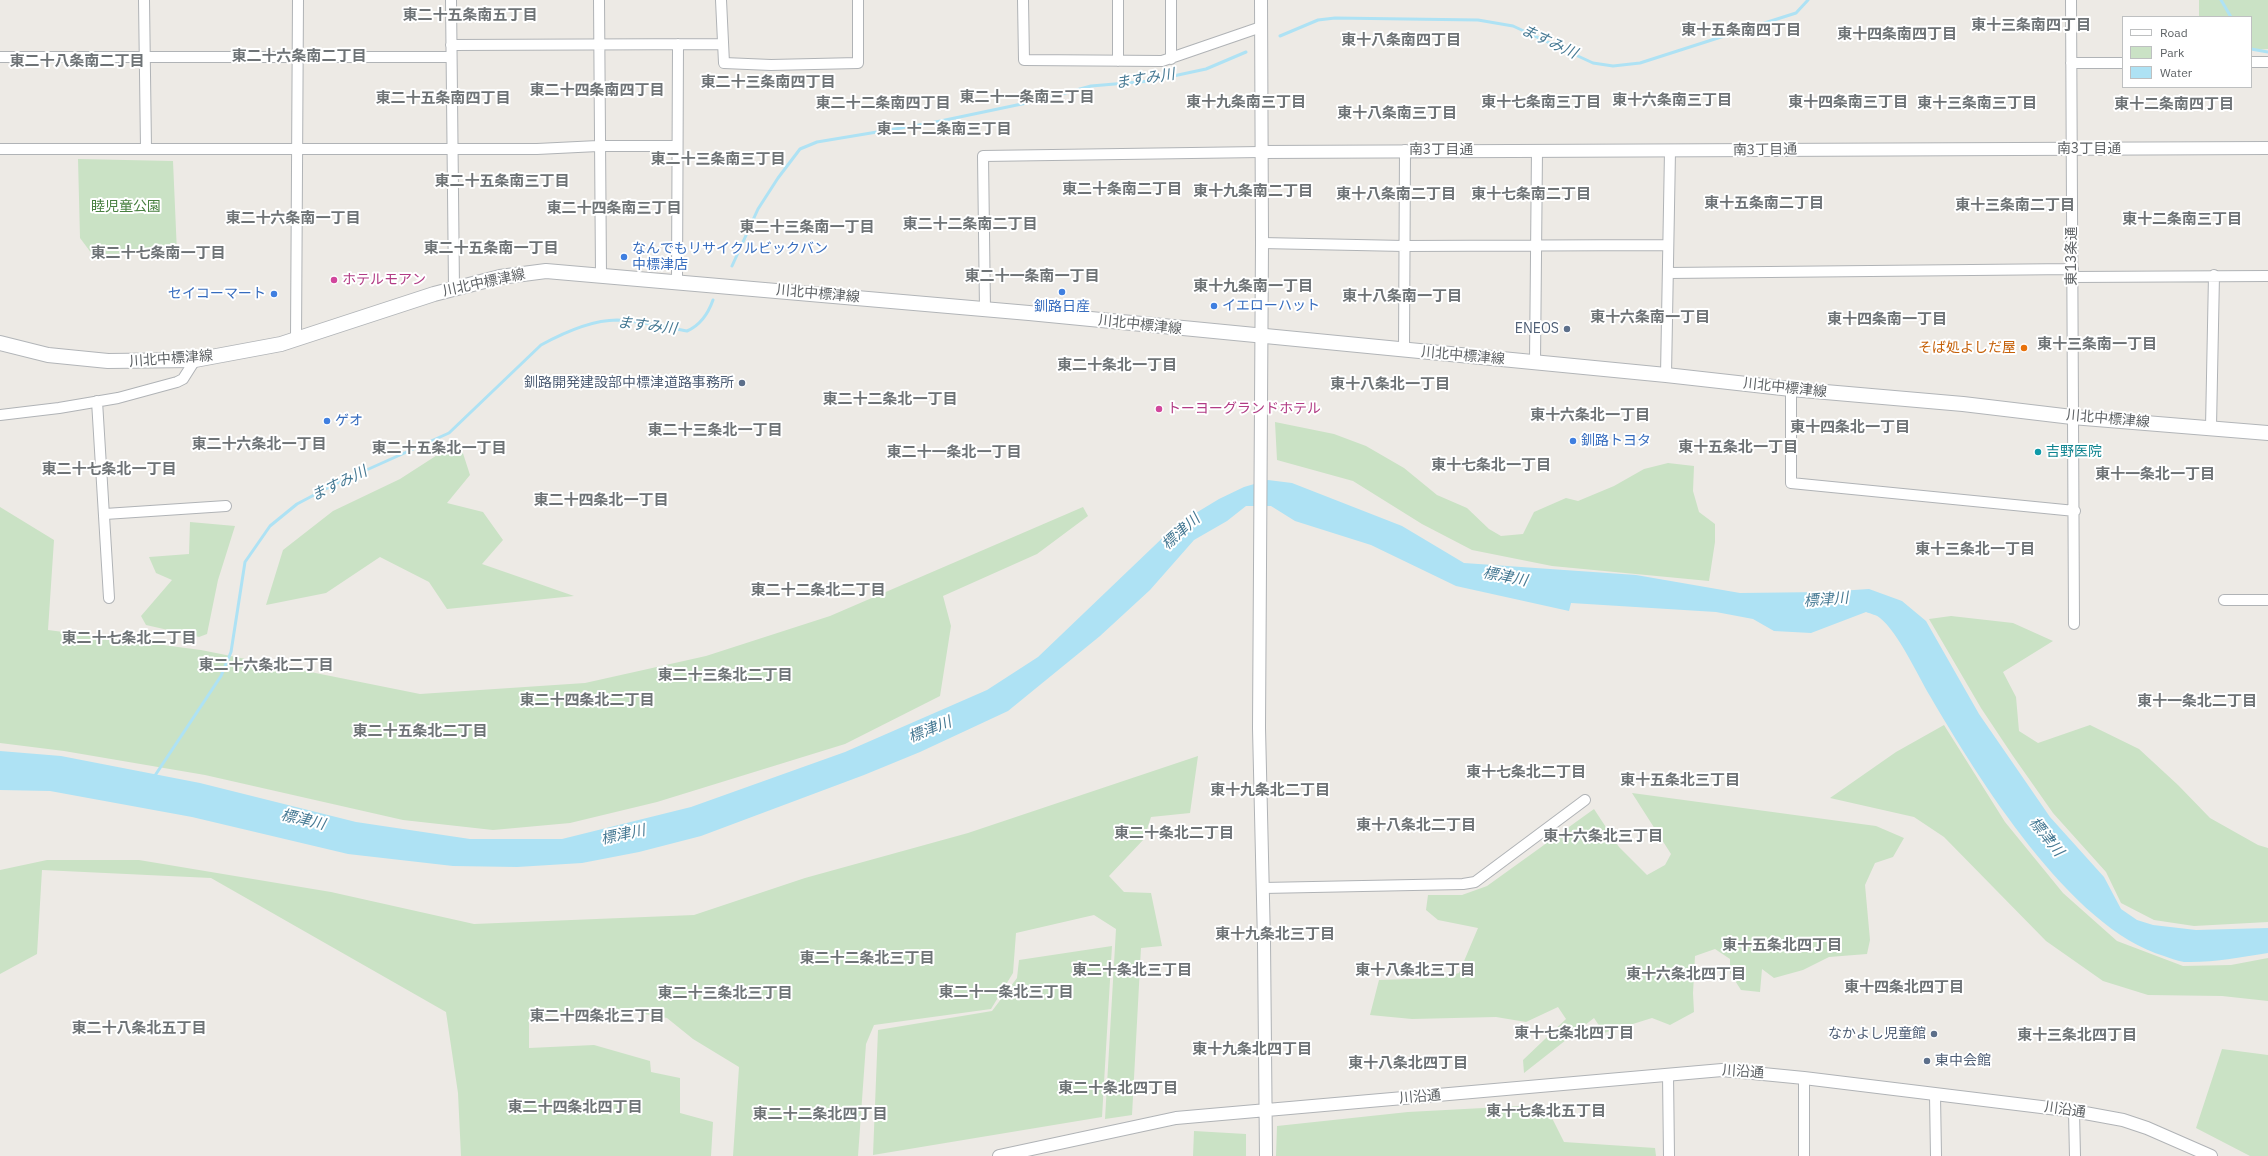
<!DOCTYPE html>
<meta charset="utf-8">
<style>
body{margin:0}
#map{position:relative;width:2268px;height:1156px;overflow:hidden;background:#edeae5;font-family:"IBM Plex Sans",sans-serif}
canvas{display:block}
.legend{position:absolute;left:2122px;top:16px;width:130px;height:72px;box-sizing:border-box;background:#fff;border:1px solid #bec0c1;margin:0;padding:5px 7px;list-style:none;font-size:12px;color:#5d6164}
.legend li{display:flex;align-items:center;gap:8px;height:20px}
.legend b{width:20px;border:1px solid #bec0c1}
</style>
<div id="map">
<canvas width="2268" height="1156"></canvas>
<ul class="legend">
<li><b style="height:5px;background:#fff"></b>Road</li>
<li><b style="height:11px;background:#cae2c5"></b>Park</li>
<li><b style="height:11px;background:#aee2f4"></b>Water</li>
</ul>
</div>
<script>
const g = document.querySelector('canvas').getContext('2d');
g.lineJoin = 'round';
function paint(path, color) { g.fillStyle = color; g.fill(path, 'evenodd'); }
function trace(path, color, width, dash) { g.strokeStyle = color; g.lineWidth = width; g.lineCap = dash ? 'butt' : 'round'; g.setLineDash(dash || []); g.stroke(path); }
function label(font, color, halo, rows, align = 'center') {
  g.font = font + ' "IBM Plex Sans","Noto Sans JP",sans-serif'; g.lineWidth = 4; g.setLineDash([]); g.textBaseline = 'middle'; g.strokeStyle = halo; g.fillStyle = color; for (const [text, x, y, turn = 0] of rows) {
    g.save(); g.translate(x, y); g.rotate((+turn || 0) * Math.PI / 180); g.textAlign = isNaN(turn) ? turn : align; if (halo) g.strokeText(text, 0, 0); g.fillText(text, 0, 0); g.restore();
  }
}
paint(new Path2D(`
 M2199,0h69v49l-17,1v-33h-52z
 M78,159l95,2 4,92 -85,1 -12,-16z
 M1275,422l59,12 32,12 38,22 33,27 30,13 22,21 12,7 22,-2 11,-22 32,-14 12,3 36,-15 30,-17 24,-6 26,3 -1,25 6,21 16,12v18l-6,39 -157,-15 -80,-16 -50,-26 -69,-43 -76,-21z
 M459,441l11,34 -23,28 36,9 20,28 -21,24 92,32 -127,13 -18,-27 -49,-25 -54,36 -60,12 17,-55 50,-39 67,-32z
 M0,507l54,33 -6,90 153,20 219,44 165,-11 121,-27 124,-40 253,-109 5,9 -51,38 -94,42 8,30 -11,70 -95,48 -188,58 -87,21 -77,7 -90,-10 -198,-45 -141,-24 -64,-8z
 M190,522l45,4 -17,54 -11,54 -8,3 -53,-12 -5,-9 31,-36 -16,-7 -7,-16 40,-3z
 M1951,616l62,7 40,18 -50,31 13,25 3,34 19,12 52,-18 49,24 39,36 32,33 48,27 10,3v74l-74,4 -40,-6 -33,-17 -15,-31 -53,-59 -40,-57 -32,-48 -52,-89z
 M1944,725l61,97 58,71 54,48 66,25 48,-1 37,-7v43l-46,-5 -74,-1 -45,-14 -57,-40 -102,-104 -30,-20 -84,-19 66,-46z
 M1198,756l-8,57 -39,4 -7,22 -35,37 15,16 27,1 11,53 -21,2 -9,167 -27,4 11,-190 -22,-14 -78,18 -3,40 -22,36 -117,16 -8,19 -8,112h-125l6,-89 -46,-28 -26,-21 -57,-10 -81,9v31l65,-3 56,16 1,11 29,6v35l33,9 -2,34h-250l-3,-63 -12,-81 -235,-134 -169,-8 -5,84 -37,20v-104l47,-10h92l192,32 143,32 220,-9 111,-37 163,-45z
 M1632,793l244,33 28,12 -11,19 -18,6 -10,22 5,55 -3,14 -38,3 -26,13 -29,8 -12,-9 -2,23 -19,-2 -11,-17v-14l-15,-10 -20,7 -2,37 1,19 -24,13 -18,-7 -48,15 -10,-15 -70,55 -1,-13 43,-41 -8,-12 -32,15 -30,-5 -84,2 -42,-4 9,-35 62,-2 18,-5 19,-45 -40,-8 -12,-10 2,-15h34l25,-9 107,-77 25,38 28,28 18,-10 6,-11z
 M1112,946l-10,171 -229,38 5,-125 114,-19 25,-33 2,-18z
 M2222,1049l46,6v101h-18l-54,-28z
 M1540,1105l10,9 14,28 91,6 1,8h-380l1,-30 131,-14z
 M1194,1131l52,3v22h-53z`), '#cae2c5');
paint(new Path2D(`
 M1268,480l24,3 110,43 62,37 172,12 104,18 84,-1 45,-3 33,12 24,20 53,93 71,103 54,60 17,32 16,11 16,5 43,5 72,-2v25c-27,4 -56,10 -84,9 -6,-1 -14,-4 -20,-6 -94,-28 -186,-178 -234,-260 -12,-20 -32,-64 -50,-78 -3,-3 -9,-4 -14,-6l-55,21 -37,-2 -21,-12 -37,-7 -145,-9 -2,8 -113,-25 -85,-41 -76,-24 -24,-15h-25l-19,15 -33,19 -44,50 -50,46 -92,75 -88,41 -56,23 -163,61 -62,16 -57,11 -65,4 -64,-1 -105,-12 -156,-37 -142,-26 -50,-1v-39l61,5 139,27 156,39 114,17h92l129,-32 154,-55 142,-62 51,-33 138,-132 43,-26 25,-12z`), '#aee2f4');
trace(new Path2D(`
 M2221,0l10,17
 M1280,36l38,-16 17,-2 143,2 35,6 80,37 20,3 27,-3 134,-43 22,-7 12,-13
 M2251,49l17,3
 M732,266l26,-57 20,-31 22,-29 17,-7 114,-19 105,-22 55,-15 59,-5 56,-12 40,-17
 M154,777l67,-101 10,-24 14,-90 25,-36 27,-22 36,-19 116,-52 92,-88c22,-12 50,-25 76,-25 23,1 48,7 70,11 14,-6 21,-17 26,-31`), '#aee2f4', 3);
const minor = new Path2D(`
 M144,0l2,148
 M451,0l3,288
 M599,0l2,275
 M721,0l3,63 47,2 87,-2v-63
 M1023,0l1,60 138,1 99,-34
 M1118,0v61
 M1171,0v59
 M2071,0l3,624
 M451,45l271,-1
 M0,57h451
 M2251,62h17
 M2071,63h52
 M0,149h537l61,-3h78
 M1262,243l142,3 264,-1
 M1668,273l405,-4
 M2073,277l195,-1
 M677,282l1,-238
 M985,310l-2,-154 278,-4
 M296,339l2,-339
 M1404,351l1,-201
 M1535,362l2,-212
 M1666,375l4,-224
 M1791,389v94l284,28
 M97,401l12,197
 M0,415l59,-7 59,-10 59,-16 6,-3 12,-19
 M2211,427l3,-152
 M105,514l121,-8
 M2224,600h44
 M1263,888l200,-4 12,-2 110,-82
 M1668,1074l1,82
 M1935,1095l1,61
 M2074,1111l1,45
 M1804,1156v-78`);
const tertiary = new Path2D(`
 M1261,0l1,243 -3,485 5,214 2,214
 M1261,152l1007,-4
 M999,1156l177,-38 546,-48 82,8 270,33 49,9 24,8 64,28`);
const secondary = new Path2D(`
 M0,343l48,12 60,6 87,-1 86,-16 153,-50 66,-17 46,-6 483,42 637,62 125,14 172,15 109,13 196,16`);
trace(minor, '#b0b3b6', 12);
trace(tertiary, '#b0b3b6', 14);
trace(secondary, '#b2b5b8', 16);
trace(minor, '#fff', 10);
trace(tertiary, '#fff', 12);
trace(secondary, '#fff', 14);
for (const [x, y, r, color] of [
 [624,257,4,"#3f7fe0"],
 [334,280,4,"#d1479c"],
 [1062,292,4,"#3f7fe0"],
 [274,294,4,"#3f7fe0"],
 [1214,306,4,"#3f7fe0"],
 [1567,329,4,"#5c6f8a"],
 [2024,348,4,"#e8710a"],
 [742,383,4,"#5c6f8a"],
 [1159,409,4,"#d1479c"],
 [327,421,4,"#3f7fe0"],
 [1573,441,4,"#3f7fe0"],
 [2038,452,4,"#0f9aa8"],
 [1934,1034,4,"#5c6f8a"],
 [1927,1061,4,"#5c6f8a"]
]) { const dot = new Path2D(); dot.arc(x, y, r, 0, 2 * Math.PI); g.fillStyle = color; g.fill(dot); trace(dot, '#fff', 1.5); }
label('14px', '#5d6164', '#fff', [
 ["南3丁目通",2089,149],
 ["南3丁目通",1441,150],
 ["南3丁目通",1765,150,-1],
 ["東13条通",2072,256,-90],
 ["川北中標津線",484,283,-12],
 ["川北中標津線",818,294,5],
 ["川北中標津線",1140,325,6],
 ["川北中標津線",1463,356,5],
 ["川北中標津線",171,359,-4],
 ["川北中標津線",1785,388,6],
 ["川北中標津線",2108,419,5],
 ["川沿通",1743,1072,4],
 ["川沿通",1420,1097,-5],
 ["川沿通",2065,1110,8]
]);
label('14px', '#488040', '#fff', [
 ["睦児童公園",126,207]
]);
label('14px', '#366cbe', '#fff', [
 ["なんでもリサイクルビックバン",632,249],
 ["中標津店",632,265],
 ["セイコーマート",266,294,"right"],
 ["イエローハット",1222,306],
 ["釧路日産",1062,307,"center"],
 ["ゲオ",335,421],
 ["釧路トヨタ",1581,441]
], 'left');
label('14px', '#b23c85', '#fff', [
 ["ホテルモアン",342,280],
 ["トーヨーグランドホテル",1167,409]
], 'left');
label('14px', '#4e5e75', '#fff', [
 ["ENEOS",1559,329],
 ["釧路開発建設部中標津道路事務所",734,383],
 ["なかよし児童館",1926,1034],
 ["東中会館",1935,1061,"left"]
], 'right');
label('14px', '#c56008', '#fff', [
 ["そば処よしだ屋",2016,348]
], 'right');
label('14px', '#0d838f', '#fff', [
 ["吉野医院",2046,452]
], 'left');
label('bold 15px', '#6e7376', '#fff', [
 ["東二十五条南五丁目",470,16],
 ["東十三条南四丁目",2031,26],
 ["東十五条南四丁目",1741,31],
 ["東十四条南四丁目",1897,35],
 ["東十八条南四丁目",1401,41],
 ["東二十六条南二丁目",299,57],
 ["東二十八条南二丁目",77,62],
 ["東二十三条南四丁目",768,83],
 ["東二十四条南四丁目",597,91],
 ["東二十一条南三丁目",1027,98],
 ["東二十五条南四丁目",443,99],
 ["東十六条南三丁目",1672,101],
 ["東十九条南三丁目",1246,103],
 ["東十七条南三丁目",1541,103],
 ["東十四条南三丁目",1848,103],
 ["東二十二条南四丁目",883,104],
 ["東十三条南三丁目",1977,104],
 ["東十二条南四丁目",2174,105],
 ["東十八条南三丁目",1397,114],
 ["東二十二条南三丁目",944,130],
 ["東二十三条南三丁目",718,160],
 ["東二十五条南三丁目",502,182],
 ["東二十条南二丁目",1122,190],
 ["東十九条南二丁目",1253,192],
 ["東十八条南二丁目",1396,195],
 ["東十七条南二丁目",1531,195],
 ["東十五条南二丁目",1764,204],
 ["東十三条南二丁目",2015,206],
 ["東二十四条南三丁目",614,209],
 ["東二十六条南一丁目",293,219],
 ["東十二条南三丁目",2182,220],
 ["東二十二条南二丁目",970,225],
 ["東二十三条南一丁目",807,228],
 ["東二十五条南一丁目",491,249],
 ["東二十七条南一丁目",158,254],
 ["東二十一条南一丁目",1032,277],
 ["東十九条南一丁目",1253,287],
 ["東十八条南一丁目",1402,297],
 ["東十六条南一丁目",1650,318],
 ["東十四条南一丁目",1887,320],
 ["東十三条南一丁目",2097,345],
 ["東二十条北一丁目",1117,366],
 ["東十八条北一丁目",1390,385],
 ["東二十二条北一丁目",890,400],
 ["東十六条北一丁目",1590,416],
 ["東十四条北一丁目",1850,428],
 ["東二十三条北一丁目",715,431],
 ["東二十六条北一丁目",259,445],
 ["東十五条北一丁目",1738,448],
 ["東二十五条北一丁目",439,449],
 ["東二十一条北一丁目",954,453],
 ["東十七条北一丁目",1491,466],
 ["東二十七条北一丁目",109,470],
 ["東十一条北一丁目",2155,475],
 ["東二十四条北一丁目",601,501],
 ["東十三条北一丁目",1975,550],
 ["東二十二条北二丁目",818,591],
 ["東二十七条北二丁目",129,639],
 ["東二十六条北二丁目",266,666],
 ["東二十三条北二丁目",725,676],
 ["東二十四条北二丁目",587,701],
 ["東十一条北二丁目",2197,702],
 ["東二十五条北二丁目",420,732],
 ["東十七条北二丁目",1526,773],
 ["東十五条北三丁目",1680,781],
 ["東十九条北二丁目",1270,791],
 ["東十八条北二丁目",1416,826],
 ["東二十条北二丁目",1174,834],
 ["東十六条北三丁目",1603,837],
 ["東十九条北三丁目",1275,935],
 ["東十五条北四丁目",1782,946],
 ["東二十二条北三丁目",867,959],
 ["東二十条北三丁目",1132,971],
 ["東十八条北三丁目",1415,971],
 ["東十六条北四丁目",1686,975],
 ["東十四条北四丁目",1904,988],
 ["東二十一条北三丁目",1006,993],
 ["東二十三条北三丁目",725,994],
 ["東二十四条北三丁目",597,1017],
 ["東二十八条北五丁目",139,1029],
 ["東十七条北四丁目",1574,1034],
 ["東十三条北四丁目",2077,1036],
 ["東十九条北四丁目",1252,1050],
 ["東十八条北四丁目",1408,1064],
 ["東二十条北四丁目",1118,1089],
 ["東二十四条北四丁目",575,1108],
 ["東十七条北五丁目",1546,1112],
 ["東二十二条北四丁目",820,1115]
]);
label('italic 15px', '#477a94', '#fff', [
 ["ますみ川",1549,42,25],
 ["ますみ川",1145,79,-9],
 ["ますみ川",647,326,7],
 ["ますみ川",339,484,-26],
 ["標津川",1181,532,-42],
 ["標津川",1505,577,11],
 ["標津川",1826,600,-5],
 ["標津川",930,730,-22],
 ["標津川",303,820,13],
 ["標津川",623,835,-12],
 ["標津川",2046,837,51]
]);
</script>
